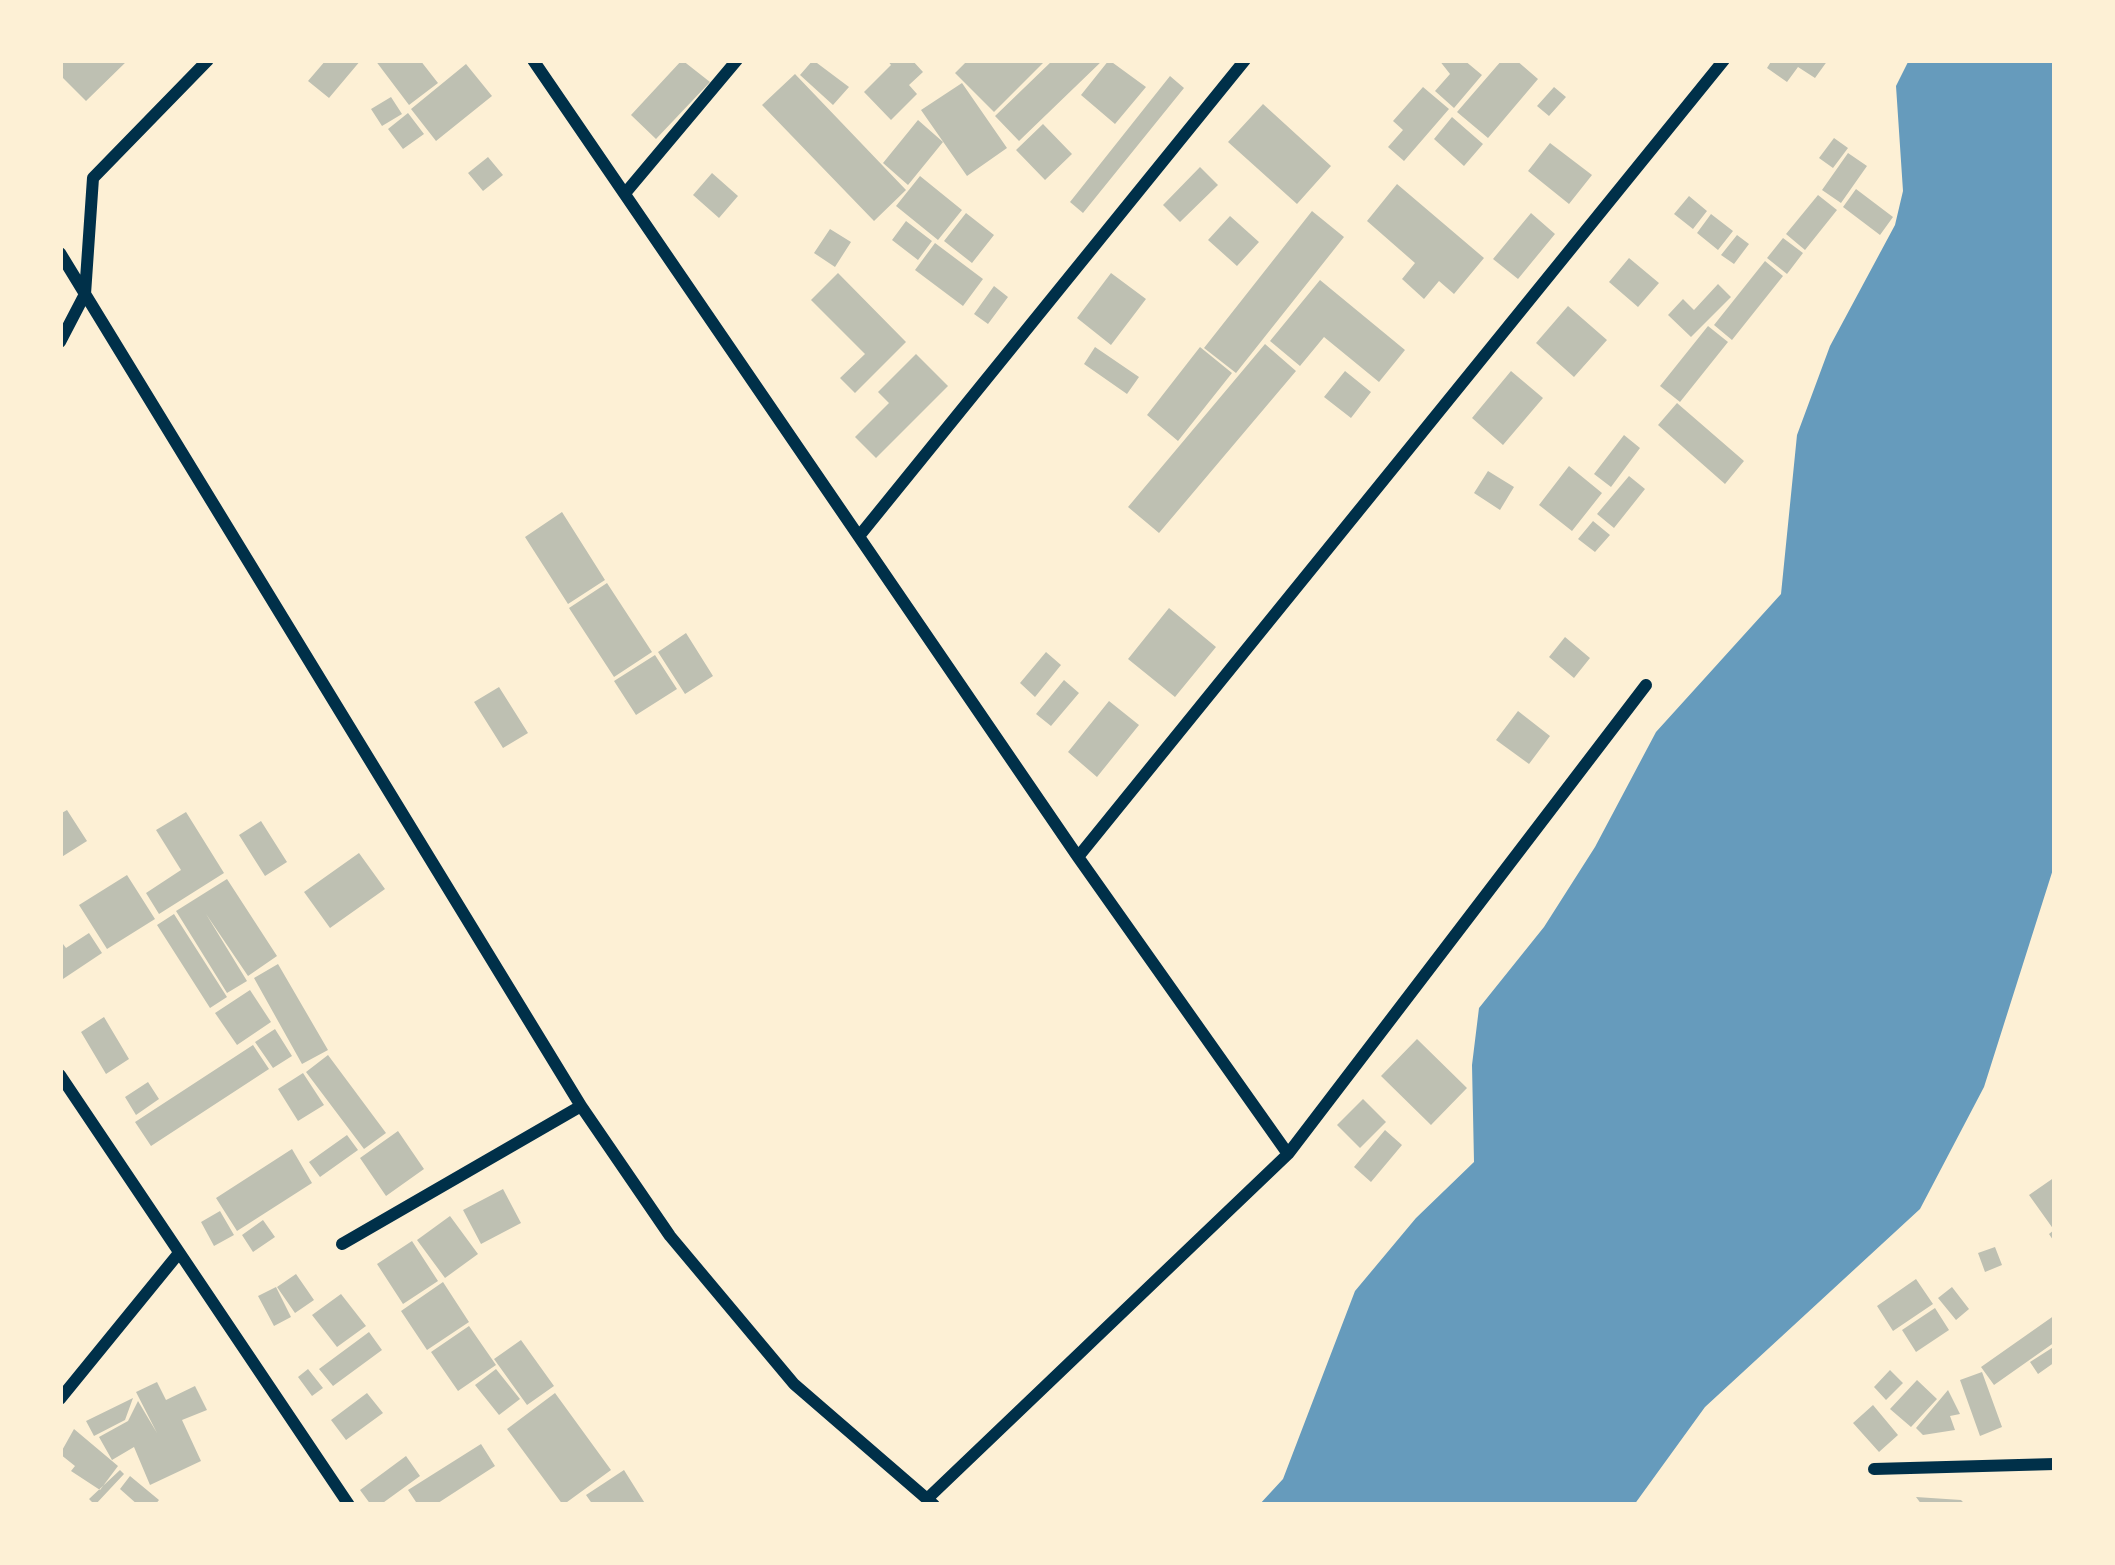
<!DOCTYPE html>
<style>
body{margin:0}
#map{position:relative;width:2115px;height:1565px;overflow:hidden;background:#fdf0d5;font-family:Lora,serif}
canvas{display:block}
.frame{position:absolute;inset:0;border:63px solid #fdf0d5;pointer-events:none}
</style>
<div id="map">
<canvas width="2115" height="1565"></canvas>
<div class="frame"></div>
</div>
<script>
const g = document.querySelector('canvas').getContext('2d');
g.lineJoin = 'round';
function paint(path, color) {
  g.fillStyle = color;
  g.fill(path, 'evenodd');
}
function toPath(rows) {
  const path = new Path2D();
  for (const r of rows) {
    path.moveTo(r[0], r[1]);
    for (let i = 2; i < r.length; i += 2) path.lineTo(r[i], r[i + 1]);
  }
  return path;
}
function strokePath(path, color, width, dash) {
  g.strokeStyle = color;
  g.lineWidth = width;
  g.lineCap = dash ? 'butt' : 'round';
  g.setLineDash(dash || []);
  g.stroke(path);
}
paint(toPath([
 [1909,60,2055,60,2055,863,1984,1087,1920,1209,1705,1407,1634,1505,1259,1505,1283,1479,1355,1291,1416,1218,1474,1162,1472,1065,1479,1008,1544,927,1595,847,1656,732,1781,594,1797,435,1830,346,1895,225,1903,191,1896,86]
]), '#669bbc');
paint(toPath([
 [60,60,128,60,86,101,60,75],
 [326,60,361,60,329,98,308,81],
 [375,60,420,60,438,83,409,105],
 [682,60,710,82,656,139,631,115],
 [813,60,849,87,833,105,800,75],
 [887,60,912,60,923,72,909,85,917,94,891,120,864,92,891,65],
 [968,60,1046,60,994,112,955,73],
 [1053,60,1103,60,1019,141,995,116],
 [1109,60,1146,87,1115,124,1081,95],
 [1439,60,1464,60,1482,75,1454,108,1435,91,1450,74],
 [1502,60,1516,60,1538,79,1488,138,1457,112],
 [1772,60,1828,60,1815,78,1798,67,1787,82,1767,68],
 [466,64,492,96,436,141,411,109],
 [795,74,906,190,874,221,762,105],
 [1170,76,1184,88,1083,213,1070,202],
 [962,83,1007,148,967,176,921,110],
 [1423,87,1449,109,1404,161,1388,147,1403,130,1393,121],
 [1554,87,1566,97,1549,116,1537,106],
 [391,97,402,114,382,126,371,109],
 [1263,104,1331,166,1297,204,1228,142],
 [408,113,424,134,403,149,388,129],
 [1452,117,1483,144,1464,166,1434,139],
 [918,120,943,142,908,185,883,163],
 [1043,124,1072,154,1045,180,1016,150],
 [1834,138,1848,148,1833,168,1819,158],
 [1550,143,1592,175,1569,204,1528,171],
 [1848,153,1867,166,1841,203,1822,190],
 [488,157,503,175,483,191,468,173],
 [1200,167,1218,185,1180,222,1163,205],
 [712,173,738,196,719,218,693,195],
 [920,176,962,210,938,240,896,206],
 [1397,184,1484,258,1454,294,1439,281,1424,299,1402,279,1415,263,1367,221],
 [1856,189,1893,217,1880,235,1843,207],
 [1818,195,1837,210,1805,250,1786,234],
 [1689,196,1707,211,1693,229,1674,214],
 [1312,211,1344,237,1236,373,1204,348],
 [966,213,994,235,972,263,944,241],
 [1531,213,1555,234,1518,279,1493,259],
 [1711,214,1733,231,1718,250,1697,233],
 [1230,216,1259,242,1237,266,1208,240],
 [906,221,932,241,918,260,892,240],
 [830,229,851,242,835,267,814,253],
 [1737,235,1749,244,1734,264,1721,255],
 [1783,238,1803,253,1787,274,1767,258],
 [935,243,983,279,963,306,915,270],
 [1629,258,1659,283,1638,307,1609,282],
 [1765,261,1783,276,1732,340,1714,325],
 [838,273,906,342,855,393,840,378,865,354,811,300],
 [1111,273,1146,299,1111,345,1077,318],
 [1320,280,1405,350,1379,382,1324,337,1300,366,1270,341],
 [1718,284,1731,297,1691,337,1668,315,1683,299,1694,310],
 [994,286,1008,297,988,324,974,314],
 [1568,306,1607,340,1574,377,1536,343],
 [1708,326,1728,342,1680,402,1660,386],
 [1265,344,1296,371,1159,533,1128,507],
 [1095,347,1139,377,1127,394,1084,364],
 [1200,347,1232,373,1178,441,1147,415],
 [916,354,948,386,876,458,855,437,889,403,878,392],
 [1345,371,1371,392,1351,418,1324,397],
 [1511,371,1543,398,1503,445,1472,418],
 [1677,403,1744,461,1725,484,1658,425],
 [1624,435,1640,448,1611,487,1594,474],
 [1569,466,1602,493,1572,531,1539,505],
 [1488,471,1514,487,1500,510,1474,493],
 [1629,476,1645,489,1614,528,1597,514],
 [562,512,605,580,568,604,525,537],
 [1593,521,1610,535,1595,552,1578,539],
 [607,583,652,652,614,677,569,608],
 [1169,608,1216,647,1175,697,1128,659],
 [686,633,713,676,685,694,658,652],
 [1565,637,1590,658,1574,678,1549,657],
 [1046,652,1061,665,1035,697,1020,683],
 [655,655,677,689,636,715,614,681],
 [1064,680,1079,693,1051,726,1036,714],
 [499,687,528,733,503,748,474,702],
 [1109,701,1139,725,1097,777,1068,752],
 [1518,711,1550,736,1529,764,1496,740],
 [67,810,87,841,60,858,60,814],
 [186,812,224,873,159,914,146,893,181,870,156,830],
 [261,821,287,862,265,876,239,835],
 [359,853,385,889,330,928,304,892],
 [127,875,155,919,107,949,79,905],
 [227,879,277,956,248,976,206,914,247,981,227,993,176,911],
 [174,914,227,997,210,1008,157,925],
 [89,933,102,953,60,981,60,940,66,948],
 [278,964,328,1050,302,1064,254,978],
 [250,990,271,1022,237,1045,215,1013],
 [104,1017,129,1059,106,1074,81,1032],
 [275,1029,292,1056,273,1068,255,1042],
 [1417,1039,1467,1088,1431,1125,1381,1076],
 [253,1045,269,1069,151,1146,135,1122],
 [328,1055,386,1133,364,1149,306,1072],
 [303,1073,324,1105,298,1121,278,1089],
 [148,1082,159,1099,136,1115,125,1097],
 [1363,1099,1386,1122,1360,1148,1337,1125],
 [1385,1130,1402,1145,1371,1182,1354,1167],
 [398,1131,424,1169,386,1196,360,1158],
 [347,1135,358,1150,320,1177,309,1162],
 [292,1149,312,1183,237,1231,216,1198],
 [2055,1177,2055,1243,2049,1234,2054,1230,2029,1195],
 [503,1189,521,1223,481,1244,463,1210],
 [220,1211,234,1235,214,1246,201,1222],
 [450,1216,478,1254,445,1278,417,1240],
 [263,1220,275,1237,253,1252,242,1235],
 [412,1241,438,1281,403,1304,377,1264],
 [1995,1247,2002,1265,1985,1272,1978,1253],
 [296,1274,314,1300,295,1313,277,1287],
 [1916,1279,1933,1304,1893,1331,1877,1306],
 [443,1282,469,1322,427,1350,401,1311],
 [276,1287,291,1317,274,1326,258,1296],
 [1952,1287,1969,1309,1956,1320,1938,1298],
 [341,1294,366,1326,337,1347,312,1315],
 [1935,1308,1949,1330,1916,1352,1902,1330],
 [2055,1315,2055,1342,1994,1385,1981,1367],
 [469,1326,496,1365,458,1391,431,1352],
 [369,1332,382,1350,333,1386,319,1369],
 [521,1340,554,1386,527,1405,494,1359],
 [2055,1346,2055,1362,2038,1374,2030,1362],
 [308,1369,323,1388,312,1396,298,1377],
 [496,1369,520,1399,499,1415,475,1385],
 [1890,1370,1903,1383,1886,1400,1874,1387],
 [1982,1372,2002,1427,1980,1436,1960,1380],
 [1917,1380,1937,1399,1911,1427,1890,1409],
 [157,1382,166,1400,195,1386,207,1410,182,1420,201,1461,150,1485,134,1447,112,1460,99,1437,128,1421,138,1401,157,1433,136,1392],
 [1948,1390,1960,1414,1950,1416,1955,1430,1923,1435,1916,1428],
 [367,1393,383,1413,346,1440,331,1420],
 [555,1393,611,1470,563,1505,507,1429],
 [133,1398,125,1420,94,1436,86,1421],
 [1873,1405,1898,1435,1879,1452,1853,1423],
 [74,1429,118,1466,100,1490,71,1471,75,1466,60,1454],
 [481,1444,495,1466,435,1505,418,1505,408,1490],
 [406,1456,420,1476,380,1505,371,1505,360,1490],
 [120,1470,124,1474,95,1505,89,1499],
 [624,1470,646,1505,593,1505,586,1495],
 [130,1476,159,1500,155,1505,138,1505,120,1489],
 [1916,1497,1961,1500,1966,1505,1922,1505]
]), '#bec0b2');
strokePath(toPath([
 [533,60,1078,857,1288,1154,927,1499],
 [627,191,737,60],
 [60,253,581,1106,670,1236,794,1384,934,1505],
 [60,342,85,294,93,178,208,60],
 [860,535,1245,60],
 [1078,857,1724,60],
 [60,1075,349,1505],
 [1288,1154,1646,685],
 [342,1244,581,1106],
 [60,1399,179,1253],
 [1874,1469,2055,1464]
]), '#003049', 12);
</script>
